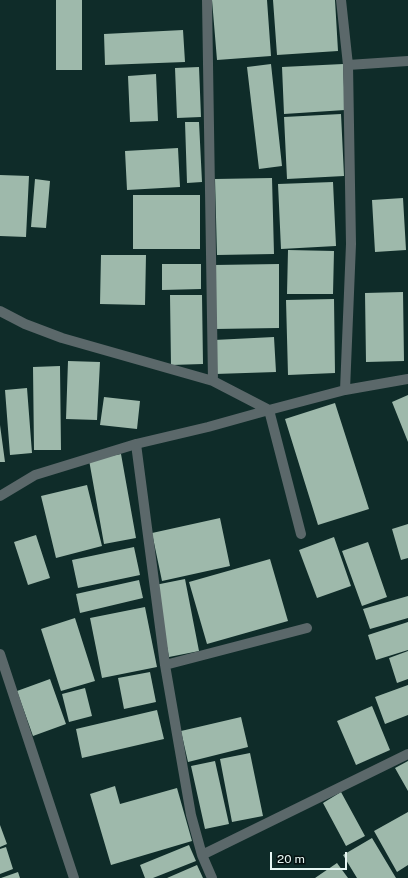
<!DOCTYPE html>
<style>
body{margin:0}
#map{position:relative;width:408px;height:878px;overflow:hidden;background:#0f2c29;font-family:"Public Sans",sans-serif}
canvas{display:block}
.scale{position:absolute;left:270px;top:852px;width:77px;height:18px;box-sizing:border-box;border:2px solid #e7f7f4;border-top:0;padding-left:5px;font-size:12px;line-height:14px;white-space:nowrap;color:#e7f7f4;-webkit-text-stroke:3px #061211;paint-order:stroke}
</style>
<div id="map">
<canvas width="408" height="878"></canvas>
<div class="scale">20 m</div>
</div>
<script>
const g = document.querySelector('canvas').getContext('2d');
g.lineJoin = 'round';
function paint(path, color) {
  g.fillStyle = color;
  g.fill(path, 'evenodd');
}
function toPath(rows) {
  const path = new Path2D();
  for (const r of rows) {
    path.moveTo(r[0], r[1]);
    for (let i = 2; i < r.length; i += 2) path.lineTo(r[i], r[i + 1]);
  }
  return path;
}
function strokePath(path, color, width, dash) {
  g.strokeStyle = color;
  g.lineWidth = width;
  g.lineCap = dash ? 'butt' : 'round';
  g.setLineDash(dash || []);
  g.stroke(path);
}
paint(toPath([
 [56,0,82,0,82,70,56,70],
 [212,0,267,0,271,56,217,60],
 [273,0,335,0,338,51,277,55],
 [183,30,185,62,105,65,104,34],
 [271,64,282,166,259,169,247,67],
 [343,64,345,110,284,114,282,67],
 [199,67,201,117,177,118,175,68],
 [156,74,158,121,130,122,128,76],
 [341,114,344,176,287,179,284,117],
 [185,122,199,122,202,182,187,183],
 [178,148,180,187,127,190,125,151],
 [0,175,29,176,26,237,0,236],
 [272,178,274,254,217,255,215,179],
 [35,179,50,181,46,228,31,227],
 [333,182,336,246,281,249,278,184],
 [133,195,200,195,200,249,133,249],
 [403,198,406,250,375,252,372,200],
 [288,250,334,251,333,294,287,294],
 [101,255,146,255,145,305,100,304],
 [162,264,201,264,201,289,162,290],
 [279,264,279,328,215,329,214,265],
 [403,292,404,361,366,362,365,293],
 [170,295,202,295,203,364,171,365],
 [334,299,335,373,288,375,286,300],
 [274,337,276,372,215,374,214,340],
 [68,361,100,362,97,420,66,419],
 [60,366,61,450,34,450,33,367],
 [27,388,32,453,10,455,5,390],
 [408,395,408,442,392,402],
 [104,397,140,401,137,429,100,425],
 [335,403,369,509,318,525,285,419],
 [0,425,5,462,0,462],
 [121,454,136,538,104,544,89,460],
 [87,485,102,546,56,558,41,496],
 [220,518,230,566,162,581,152,533],
 [408,524,408,558,401,560,392,529],
 [36,535,50,578,28,585,14,542],
 [334,537,351,586,317,598,299,550],
 [368,542,387,597,362,606,342,551],
 [134,547,140,575,78,588,72,560],
 [270,559,288,621,207,644,189,582],
 [185,579,199,651,169,657,155,585],
 [139,580,143,598,80,613,76,594],
 [408,596,408,618,370,629,363,609],
 [145,607,157,667,102,678,90,618],
 [75,618,95,681,61,691,41,629],
 [408,622,408,650,376,660,368,635],
 [408,651,408,679,397,683,389,658],
 [150,672,156,702,124,709,118,678],
 [50,679,66,724,33,736,17,691],
 [408,685,408,715,385,724,375,697],
 [85,688,92,716,69,722,62,694],
 [372,706,390,750,356,765,337,721],
 [157,710,164,739,82,758,76,729],
 [241,717,248,747,188,762,181,731],
 [250,753,263,816,232,822,220,759],
 [215,761,229,824,205,829,191,766],
 [408,761,408,791,395,768],
 [115,786,120,804,177,788,192,841,111,865,90,794],
 [341,792,365,836,346,846,323,803],
 [408,812,408,865,397,872,374,831],
 [0,825,7,844,0,847],
 [372,838,396,878,357,878,343,855],
 [189,845,196,861,153,878,145,878,140,865],
 [6,847,13,869,0,874,0,849],
 [337,863,348,878,315,878],
 [197,865,203,878,167,878],
 [18,872,20,878,1,878]
]), '#9eb9ab');
strokePath(toPath([
 [207,0,213,381],
 [341,0,348,65,351,244,345,390],
 [348,65,408,61],
 [0,311,25,324,62,338,213,381,269,410,345,390,408,379],
 [136,444,165,665,191,815,202,855,212,878],
 [0,496,35,475,136,444,208,427,269,410,301,534],
 [0,654,74,878],
 [165,665,307,628],
 [202,855,408,754]
]), '#5b686a', 10);
</script>
